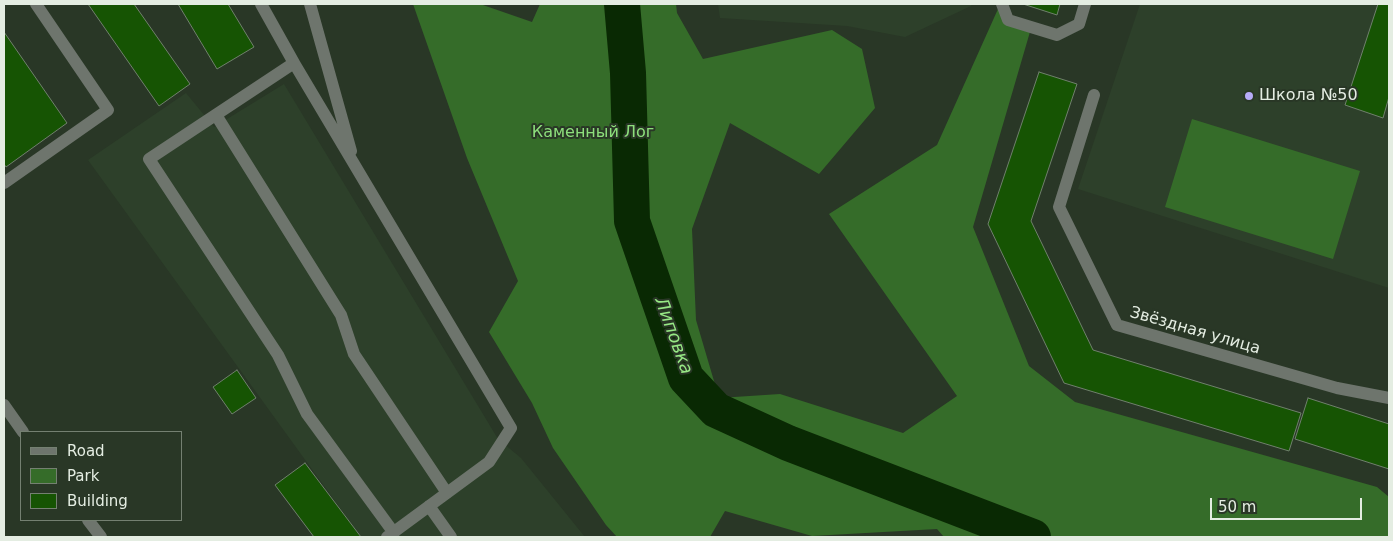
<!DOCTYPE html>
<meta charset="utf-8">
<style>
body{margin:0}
#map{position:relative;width:1393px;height:541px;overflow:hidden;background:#293726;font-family:"DejaVu Sans",sans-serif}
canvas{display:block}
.frame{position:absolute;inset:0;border:5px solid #e4ede2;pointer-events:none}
.legend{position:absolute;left:20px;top:431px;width:162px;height:90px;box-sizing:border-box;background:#293726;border:1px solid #748071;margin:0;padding:6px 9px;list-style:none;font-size:15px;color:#e4ede2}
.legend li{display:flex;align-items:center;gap:10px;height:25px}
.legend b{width:25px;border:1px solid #748071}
.scale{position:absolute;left:1210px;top:498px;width:152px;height:22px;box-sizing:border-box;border:2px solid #e4ede2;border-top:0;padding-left:6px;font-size:15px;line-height:18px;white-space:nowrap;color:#e4ede2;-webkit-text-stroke:4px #293726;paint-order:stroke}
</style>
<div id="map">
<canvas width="1393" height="541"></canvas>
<div class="frame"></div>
<ul class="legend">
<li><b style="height:6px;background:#6e756d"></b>Road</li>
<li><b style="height:14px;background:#356c29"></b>Park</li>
<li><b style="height:14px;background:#165403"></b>Building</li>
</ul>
<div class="scale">50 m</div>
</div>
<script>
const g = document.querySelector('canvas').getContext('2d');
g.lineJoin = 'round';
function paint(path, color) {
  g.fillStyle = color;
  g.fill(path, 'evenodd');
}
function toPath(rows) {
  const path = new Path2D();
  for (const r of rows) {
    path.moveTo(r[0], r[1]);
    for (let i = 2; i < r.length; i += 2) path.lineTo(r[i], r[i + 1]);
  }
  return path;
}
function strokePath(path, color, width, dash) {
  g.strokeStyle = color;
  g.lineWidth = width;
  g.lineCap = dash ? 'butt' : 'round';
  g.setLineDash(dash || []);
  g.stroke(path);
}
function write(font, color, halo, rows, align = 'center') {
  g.font = font + ' "DejaVu Sans",sans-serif';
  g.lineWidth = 4;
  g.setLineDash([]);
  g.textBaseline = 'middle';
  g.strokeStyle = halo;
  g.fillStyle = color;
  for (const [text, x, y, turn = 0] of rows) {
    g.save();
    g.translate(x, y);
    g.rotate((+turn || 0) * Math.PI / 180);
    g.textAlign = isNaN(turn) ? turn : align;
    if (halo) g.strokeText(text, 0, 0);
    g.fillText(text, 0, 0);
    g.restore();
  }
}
paint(toPath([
 [718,4,972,4,971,6,905,37,847,26,720,18],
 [1140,4,1389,4,1389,288,1078,189],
 [284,84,498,439,521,458,585,537,361,537,88,160,186,93,214,127]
]), '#2d402a');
paint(toPath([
 [413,4,480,4,532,22,540,4,676,4,677,13,703,59,832,30,862,49,875,108,819,174,730,123,692,229,696,320,719,398,780,394,903,433,957,396,829,214,937,145,998,9,1032,25,973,227,1029,366,1075,402,1377,487,1389,497,1389,537,944,537,937,529,812,536,725,511,710,537,617,537,606,525,553,448,532,403,489,332,518,281,467,158],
 [1192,119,1360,171,1333,259,1165,207]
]), '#356c29');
strokePath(toPath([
 [622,4,628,73,632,221,686,378,716,410,788,443,1033,537]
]), '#092903', 36);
const building = toPath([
 [88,4,134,4,190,84,159,106,88,4],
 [178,4,228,4,254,47,217,69,178,4],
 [1023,4,1060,4,1057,15,1023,4],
 [1378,4,1389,4,1389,97,1383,118,1345,105,1378,4],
 [4,32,67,123,6,167,4,164,4,32],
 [1039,72,1077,84,1031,221,1093,350,1301,413,1289,451,1064,383,988,224,1039,72],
 [237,370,256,398,232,414,213,387,237,370],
 [1308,398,1389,424,1389,469,1295,439,1308,398],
 [305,463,361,537,314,537,275,485,305,463]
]);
paint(building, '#165403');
strokePath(building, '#70806d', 1);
strokePath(toPath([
 [261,4,294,63,149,159,278,355,307,414,394,533],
 [310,4,351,151],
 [1002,4,1008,20,1057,35,1079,24,1085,4],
 [294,63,511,428,489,462,387,537],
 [1094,95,1059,207,1117,325,1337,388,1389,398],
 [216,115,341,315,354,354,447,493],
 [4,183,108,110,36,4],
 [4,405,23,432],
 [429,506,451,537],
 [88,520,101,537]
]), '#6e756d', 12);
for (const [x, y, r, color] of [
 [1249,96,5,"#b6abf8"]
]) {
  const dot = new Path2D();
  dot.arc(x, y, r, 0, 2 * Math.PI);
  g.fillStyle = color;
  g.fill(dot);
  strokePath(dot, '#293726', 2);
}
write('16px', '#e4ede2', '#293726', [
 ["Школа №50",1259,96]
], 'left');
write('16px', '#8ddf7c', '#293726', [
 ["Каменный Лог",593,133]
]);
write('16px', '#e4ede2', '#293726', [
 ["Звёздная улица",1195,331,16]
]);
write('italic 18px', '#97e885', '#293726', [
 ["Липовка",673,336,70]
]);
</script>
